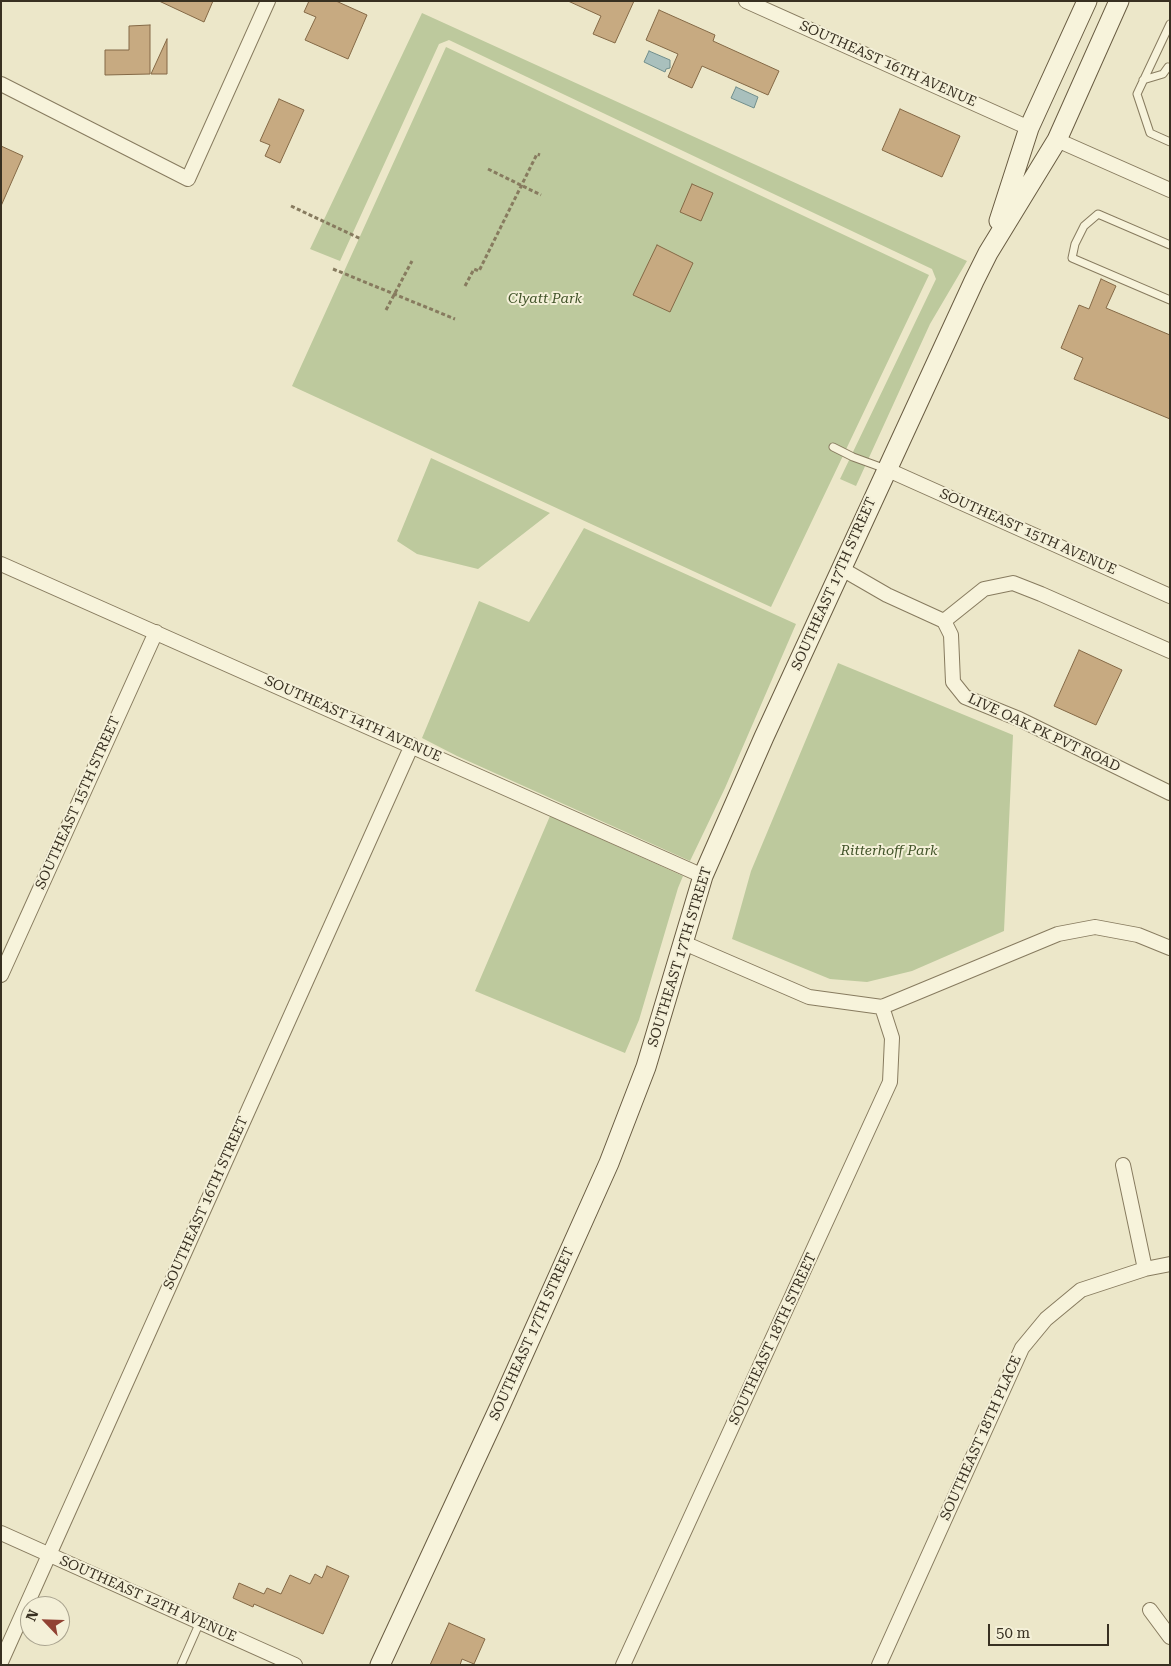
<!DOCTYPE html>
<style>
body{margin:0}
#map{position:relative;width:1171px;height:1666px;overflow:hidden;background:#ece7c9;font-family:"Roboto Serif",serif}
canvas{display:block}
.frame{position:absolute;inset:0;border:2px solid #383021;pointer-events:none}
.north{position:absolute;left:20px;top:1596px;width:50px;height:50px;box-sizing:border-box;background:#f4f0d8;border:1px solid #a9a38f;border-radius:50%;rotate:294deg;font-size:14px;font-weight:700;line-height:20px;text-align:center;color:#383021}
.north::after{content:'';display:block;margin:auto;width:18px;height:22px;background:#914233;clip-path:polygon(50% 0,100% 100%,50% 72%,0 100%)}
.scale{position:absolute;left:988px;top:1624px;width:121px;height:22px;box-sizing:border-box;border:2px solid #383021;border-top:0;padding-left:6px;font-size:15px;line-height:18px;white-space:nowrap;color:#383021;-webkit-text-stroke:4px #f4f0d8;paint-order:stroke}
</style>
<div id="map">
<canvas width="1171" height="1666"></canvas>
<div class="frame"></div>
<div class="north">N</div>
<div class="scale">50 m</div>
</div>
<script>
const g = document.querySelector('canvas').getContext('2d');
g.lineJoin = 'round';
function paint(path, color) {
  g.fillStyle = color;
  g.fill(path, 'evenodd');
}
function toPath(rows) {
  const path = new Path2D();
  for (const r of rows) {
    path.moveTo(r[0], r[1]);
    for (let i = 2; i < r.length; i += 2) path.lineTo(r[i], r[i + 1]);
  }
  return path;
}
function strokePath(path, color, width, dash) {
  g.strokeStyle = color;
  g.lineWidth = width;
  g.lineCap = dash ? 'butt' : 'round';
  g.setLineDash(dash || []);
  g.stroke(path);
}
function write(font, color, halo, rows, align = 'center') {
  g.font = font + ' "Roboto Serif",serif';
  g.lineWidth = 4;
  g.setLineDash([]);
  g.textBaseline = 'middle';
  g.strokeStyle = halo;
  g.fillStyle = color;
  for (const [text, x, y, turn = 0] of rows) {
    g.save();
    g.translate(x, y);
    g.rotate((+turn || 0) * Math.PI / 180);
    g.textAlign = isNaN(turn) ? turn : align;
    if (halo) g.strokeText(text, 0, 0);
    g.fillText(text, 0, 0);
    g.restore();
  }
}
paint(toPath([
 [422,13,967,261,930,324,856,486,840,479,936,279,932,269,449,40,439,44,340,261,310,249],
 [446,47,929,275,771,607,292,386],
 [431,458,550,513,478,569,417,554,397,541],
 [584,528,796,624,725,788,690,861,457,756,422,738,479,601,529,622],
 [838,663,1013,735,1004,931,912,971,867,982,830,979,732,939,751,871],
 [550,816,683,876,678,888,639,1020,625,1053,475,991]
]), '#bdc99d');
const water = toPath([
 [649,51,670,60,670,68,666,69,665,72,644,62,649,51],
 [736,87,758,97,754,108,731,98,736,87]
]);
paint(water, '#a9c0bd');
strokePath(water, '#708e8c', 1);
const building = toPath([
 [159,1,213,1,204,22,159,1],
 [309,1,336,1,367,15,348,59,305,40,316,17,304,12,309,1],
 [568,1,634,1,615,43,593,34,601,16,568,1],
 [659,10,715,35,713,41,779,71,768,95,702,66,692,88,668,77,678,54,646,40,659,10],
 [150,25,150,74,105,75,105,50,129,50,129,26,150,25],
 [167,39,167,74,151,74,167,39],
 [279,99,304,110,280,163,265,156,270,145,260,141,279,99],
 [900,109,960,136,942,177,882,150,900,109],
 [1,146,23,156,1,206,1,146],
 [692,184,713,193,701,221,680,212,692,184],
 [657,245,693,263,670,312,633,295,657,245],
 [1101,279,1116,286,1106,308,1170,335,1170,419,1074,379,1083,358,1061,348,1079,305,1089,309,1101,279],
 [1079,650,1122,670,1096,725,1054,706,1079,650],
 [327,1566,349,1576,323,1634,254,1604,253,1607,233,1598,239,1583,264,1594,267,1588,281,1594,290,1575,310,1584,315,1574,322,1578,327,1566],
 [449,1623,485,1639,474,1664,462,1659,460,1665,430,1665,449,1623]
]);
paint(building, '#c7aa81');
strokePath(building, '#846946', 1);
const lane = toPath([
 [1170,24,1137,94,1150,133,1170,142],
 [1143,80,1163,74,1168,67],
 [1170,245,1098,214,1084,226,1075,244,1072,258,1170,300],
 [833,447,853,457,886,469],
 [181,1665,200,1622]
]);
const street = toPath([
 [746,1,1029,128],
 [1,84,188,179,268,1],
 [1057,140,1170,190],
 [886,469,1170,596],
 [1,564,703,876],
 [842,569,887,595,944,621,951,635,953,682,965,697,1019,719,1170,793],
 [944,621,984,589,1013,583,1041,594,1170,651],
 [684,943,809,997,882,1007,1058,934,1095,927,1138,935,1170,948],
 [1,975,156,632],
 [1123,1165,1145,1269],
 [1,1533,295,1665],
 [1150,1610,1170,1637],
 [1,1662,412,745],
 [623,1665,890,1082,892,1038,882,1007],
 [879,1665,1022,1348,1046,1319,1081,1290,1145,1269,1170,1264]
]);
const secondary = toPath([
 [999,221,1029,128,1087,1],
 [380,1665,501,1404,609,1163,646,1067,703,876,764,737,974,281,988,253,1057,140,1119,1]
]);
strokePath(lane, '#877b5f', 9);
strokePath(street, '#877b5f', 16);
strokePath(secondary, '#695c42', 21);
strokePath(toPath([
 [488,169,541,195],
 [291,206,361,239],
 [333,269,455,319],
 [465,286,474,269,479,271,537,154,540,155],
 [386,310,412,261]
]), '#877b5f', 3, [4, 2.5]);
strokePath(lane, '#f7f3db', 7);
strokePath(street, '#f7f3db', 14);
strokePath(secondary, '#f7f3db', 19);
write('14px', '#383021', '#f4f0d8', [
 ["SOUTHEAST 16TH AVENUE",888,64,24],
 ["SOUTHEAST 15TH AVENUE",1028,532,24],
 ["SOUTHEAST 17TH STREET",834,584,-66],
 ["SOUTHEAST 14TH AVENUE",353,719,24],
 ["LIVE OAK PK PVT ROAD",1044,733,25],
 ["SOUTHEAST 15TH STREET",78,803,-66],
 ["SOUTHEAST 17TH STREET",680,957,-73],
 ["SOUTHEAST 16TH STREET",206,1203,-66],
 ["SOUTHEAST 17TH STREET",532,1334,-66],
 ["SOUTHEAST 18TH STREET",773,1339,-65],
 ["SOUTHEAST 18TH PLACE",981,1438,-66],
 ["SOUTHEAST 12TH AVENUE",148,1599,24]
]);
write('italic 14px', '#415329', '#f4f0d8', [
 ["Clyatt Park",545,299],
 ["Ritterhoff Park",889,851]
]);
</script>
